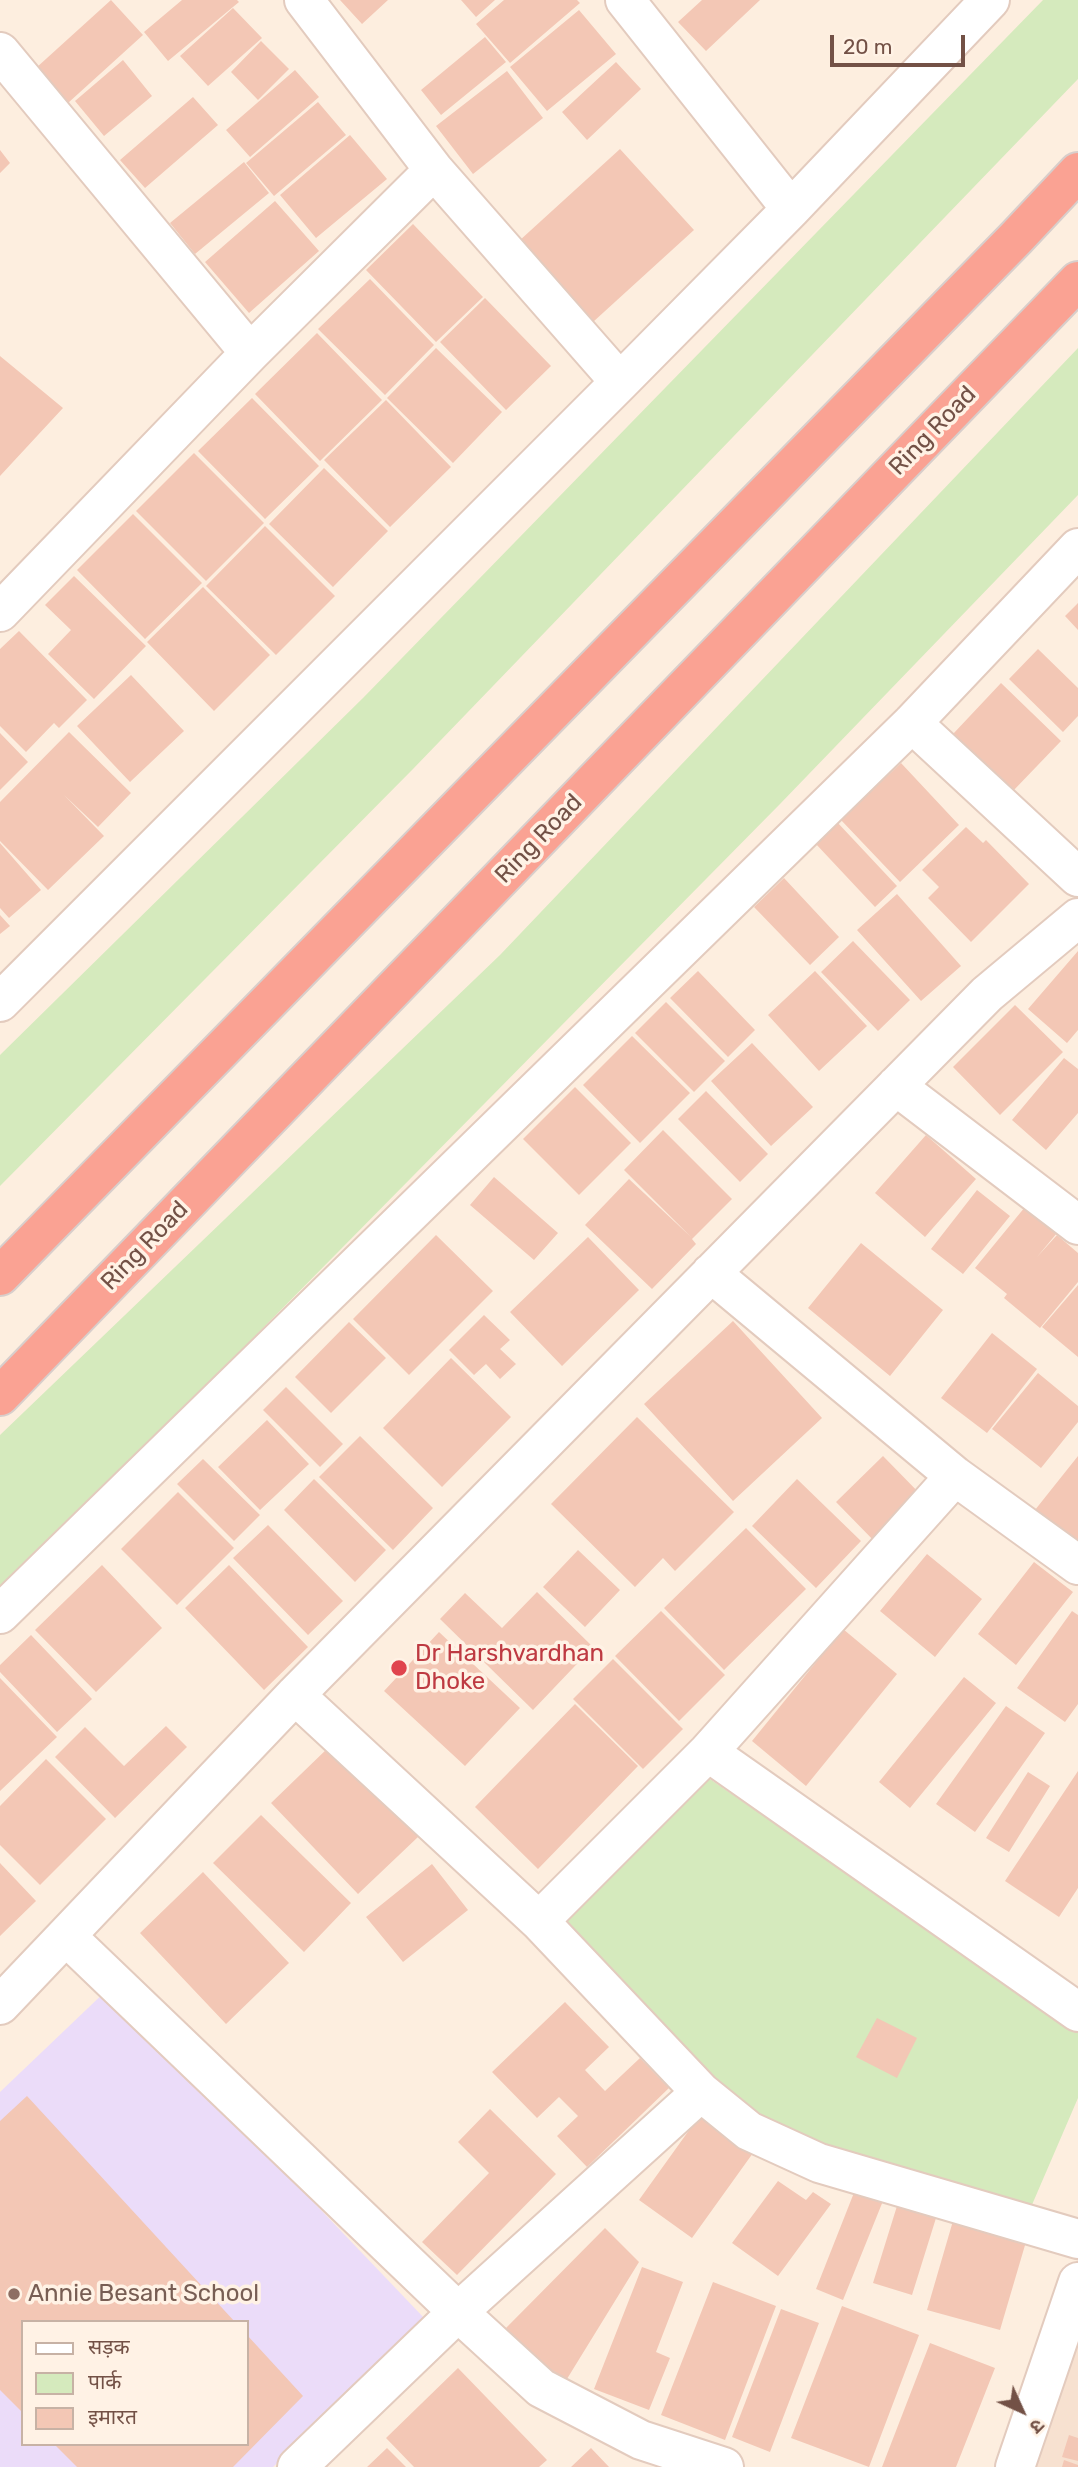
<!DOCTYPE html>
<meta charset="utf-8">
<style>
body{margin:0}
#map{position:relative;width:1078px;height:2467px;overflow:hidden;background:#fdeedf;font-family:Rubik,"Noto Sans Devanagari",sans-serif}
canvas{display:block}
.legend{position:absolute;left:21px;top:2320px;width:228px;height:126px;box-sizing:border-box;background:#fff2e5;border:2px solid #c7b2a5;margin:0;padding:9px 12px;list-style:none;font-size:21px;color:#735146}
.legend li{display:flex;align-items:center;gap:14px;height:35px}
.legend b{width:35px;border:2px solid #c7b2a5}
.north{position:absolute;left:987px;top:2376px;width:70px;height:70px;-webkit-text-stroke:5px #fff2e5;paint-order:stroke;rotate:135deg;font-size:19px;font-weight:700;line-height:28px;text-align:center;color:#735146}
.north::after{content:'';display:block;margin:auto;width:24px;height:32px;background:#735146;clip-path:polygon(50% 0,100% 100%,50% 72%,0 100%)}
.scale{position:absolute;left:830px;top:35px;width:135px;height:32px;box-sizing:border-box;border:4px solid #735146;border-top:0;padding-left:9px;font-size:21px;line-height:24px;white-space:nowrap;color:#735146;-webkit-text-stroke:5px #fff2e5;paint-order:stroke}
</style>
<div id="map">
<canvas width="1078" height="2467"></canvas>
<ul class="legend">
<li><b style="height:9px;background:#fff"></b>सड़क</li>
<li><b style="height:19px;background:#d5eabd"></b>पार्क</li>
<li><b style="height:19px;background:#f3c7b5"></b>इमारत</li>
</ul>
<div class="north">उ</div>
<div class="scale">20 m</div>
</div>
<script>
const g = document.querySelector('canvas').getContext('2d');
g.lineJoin = 'round';
function paint(path, color) {
  g.fillStyle = color;
  g.fill(path, 'evenodd');
}
function toPath(rows) {
  const path = new Path2D();
  for (const r of rows) {
    path.moveTo(r[0], r[1]);
    for (let i = 2; i < r.length; i += 2) path.lineTo(r[i], r[i + 1]);
  }
  return path;
}
function strokePath(path, color, width, dash) {
  g.strokeStyle = color;
  g.lineWidth = width;
  g.lineCap = dash ? 'butt' : 'round';
  g.setLineDash(dash || []);
  g.stroke(path);
}
function write(font, color, halo, rows, align = 'center') {
  g.font = font + ' Rubik,sans-serif';
  g.lineWidth = 7;
  g.setLineDash([]);
  g.textBaseline = 'middle';
  g.strokeStyle = halo;
  g.fillStyle = color;
  for (const [text, x, y, turn = 0] of rows) {
    g.save();
    g.translate(x, y);
    g.rotate((+turn || 0) * Math.PI / 180);
    g.textAlign = isNaN(turn) ? turn : align;
    if (halo) g.strokeText(text, 0, 0);
    g.fillText(text, 0, 0);
    g.restore();
  }
}
paint(toPath([
 [1078,2257,1078,2467,996,2467]
]), '#f7e1d0');
paint(toPath([
 [109,1988,426,2320,273,2467,0,2467,0,2092],
 [23,2322,247,2322,247,2444,23,2444]
]), '#ebdcf9');
paint(toPath([
 [1043,0,1078,0,1078,79,413,769,0,1186,0,1055,363,698],
 [1078,348,1078,495,780,804,117,1476,0,1587,0,1435,500,955],
 [707,1777,1078,2033,1078,2098,1025,2221,828,2163,718,2100,556,1925]
]), '#d5eabd');
paint(toPath([
 [111,0,143,35,68,103,36,68],
 [182,0,237,0,239,2,168,61,144,32],
 [340,0,388,0,362,24],
 [461,0,495,0,476,17],
 [504,0,577,0,580,3,510,63,476,24],
 [702,0,760,0,706,51,678,22],
 [233,8,262,38,208,86,180,56],
 [579,10,616,54,547,111,510,67],
 [485,37,506,62,441,115,421,90],
 [261,41,289,69,258,100,231,72],
 [123,60,152,96,104,136,75,101],
 [616,62,641,89,587,140,562,112],
 [295,70,319,97,250,157,226,130],
 [507,71,543,118,473,174,436,126],
 [193,97,218,125,145,188,120,160],
 [318,102,346,135,274,196,246,163],
 [350,135,387,179,316,238,280,195],
 [620,149,694,230,593,322,519,241],
 [0,150,10,163,0,173],
 [244,162,269,193,195,254,170,223],
 [275,201,319,251,249,313,205,262],
 [413,224,483,297,436,342,366,270],
 [370,279,434,345,385,395,318,329],
 [485,298,551,366,506,410,440,342],
 [317,333,382,400,320,461,255,394],
 [436,348,502,412,453,463,387,398],
 [0,356,63,408,0,476],
 [252,398,319,466,265,519,198,451],
 [386,400,451,467,390,527,324,460],
 [194,453,264,523,206,581,136,511],
 [324,468,388,531,333,587,269,524],
 [133,514,202,583,145,639,77,570],
 [265,526,335,596,276,655,206,586],
 [74,576,146,646,94,699,48,654,71,630,45,605],
 [203,587,270,655,214,711,147,642],
 [1078,603,1078,630,1065,616],
 [19,631,87,700,59,728,54,723,26,752,0,726,0,649],
 [1038,649,1078,688,1078,716,1063,732,1009,679],
 [131,675,184,731,130,782,77,726],
 [1001,683,1061,741,1013,791,953,734],
 [69,732,131,793,98,827,64,795,104,836,48,890,0,841,0,802],
 [0,733,28,762,0,790],
 [901,763,959,825,900,882,841,820],
 [837,822,897,886,875,907,815,843],
 [966,827,983,843,986,840,1029,884,971,942,928,898,939,887,922,870],
 [0,843,41,890,9,918,0,908],
 [784,878,839,937,810,965,754,907],
 [897,894,961,966,921,1001,857,930],
 [0,915,10,926,0,934],
 [853,941,910,1000,878,1031,821,972],
 [1078,951,1078,1030,1067,1043,1028,1009],
 [698,971,755,1030,728,1057,670,998],
 [815,971,867,1026,819,1071,768,1015],
 [666,1002,725,1061,694,1092,635,1033],
 [1015,1005,1063,1052,1000,1115,953,1067],
 [632,1036,690,1093,640,1143,583,1085],
 [752,1043,813,1107,771,1146,711,1081],
 [1064,1058,1078,1069,1078,1113,1046,1150,1012,1120],
 [575,1087,631,1143,579,1195,523,1139],
 [706,1091,768,1154,740,1182,678,1119],
 [663,1130,732,1199,692,1239,696,1244,652,1289,585,1225,629,1179,691,1237,624,1170],
 [926,1135,976,1179,925,1237,875,1193],
 [494,1177,558,1233,534,1260,470,1205],
 [977,1190,1010,1216,963,1274,931,1249],
 [1025,1207,1057,1233,1037,1257,1057,1235,1078,1253,1078,1282,1040,1328,1004,1298,1007,1294,975,1268],
 [436,1235,493,1291,409,1375,353,1319],
 [588,1237,639,1290,562,1366,510,1312],
 [861,1243,943,1310,890,1376,808,1308],
 [1078,1285,1078,1357,1042,1327],
 [484,1315,510,1340,500,1349,516,1364,500,1379,486,1364,474,1375,449,1350],
 [733,1321,822,1418,733,1501,644,1404],
 [349,1322,386,1358,331,1413,295,1377],
 [992,1333,1037,1369,987,1433,941,1398],
 [451,1358,511,1417,442,1487,383,1428],
 [1038,1373,1078,1406,1078,1422,1041,1468,992,1429],
 [286,1387,343,1444,320,1467,263,1410],
 [637,1417,734,1512,675,1571,663,1558,635,1587,551,1504],
 [267,1420,309,1464,260,1510,218,1467],
 [360,1436,433,1508,393,1550,319,1477],
 [883,1456,927,1501,880,1547,836,1502],
 [1078,1456,1078,1543,1031,1515],
 [203,1459,260,1515,234,1541,177,1484],
 [314,1479,386,1550,355,1582,284,1510],
 [797,1479,861,1541,816,1588,752,1526],
 [178,1492,234,1548,177,1605,121,1549],
 [268,1525,343,1601,308,1635,233,1558],
 [746,1528,806,1589,724,1670,664,1608],
 [578,1550,620,1590,585,1627,543,1587],
 [927,1554,982,1599,935,1657,880,1611],
 [1034,1562,1073,1592,1016,1665,978,1634],
 [102,1565,162,1628,96,1692,35,1630],
 [229,1565,308,1647,264,1690,185,1608],
 [537,1592,593,1647,533,1710,440,1619,465,1593,502,1628],
 [661,1611,725,1675,679,1721,615,1656],
 [1072,1611,1078,1615,1078,1704,1065,1722,1017,1688],
 [843,1629,897,1674,806,1786,752,1741],
 [439,1632,520,1708,465,1766,384,1691],
 [31,1635,92,1699,57,1732,0,1672,0,1665],
 [613,1659,683,1729,643,1769,573,1699],
 [964,1677,996,1703,910,1808,879,1782],
 [0,1678,57,1737,0,1791],
 [575,1704,638,1766,538,1869,475,1807],
 [1006,1706,1045,1733,975,1832,936,1804],
 [166,1726,187,1747,115,1818,55,1757,85,1727,124,1766],
 [330,1746,418,1837,358,1894,271,1803],
 [46,1759,106,1819,40,1885,0,1845,0,1806],
 [1078,1771,1078,1888,1059,1917,1005,1881],
 [1028,1772,1050,1786,1009,1852,986,1838],
 [261,1815,351,1903,304,1952,213,1863],
 [0,1863,36,1901,0,1936],
 [432,1864,468,1910,403,1962,366,1917],
 [203,1872,289,1963,226,2024,140,1933],
 [565,2002,609,2047,585,2070,605,2091,640,2058,669,2088,587,2167,557,2136,578,2116,559,2097,537,2118,492,2072],
 [877,2018,917,2038,897,2078,856,2057],
 [27,2096,235,2322,23,2322,23,2413,0,2390,0,2121],
 [490,2109,556,2174,457,2275,422,2242,489,2173,458,2142],
 [700,2115,753,2153,692,2238,639,2200],
 [859,2180,887,2191,843,2300,816,2289],
 [778,2181,806,2200,813,2192,831,2204,778,2276,732,2243],
 [897,2206,936,2218,912,2295,873,2283],
 [955,2214,1028,2235,1000,2330,927,2310],
 [605,2228,639,2262,562,2387,506,2328],
 [642,2267,683,2282,656,2352,670,2358,649,2410,594,2389],
 [713,2282,776,2306,725,2440,661,2415],
 [842,2306,919,2335,869,2467,791,2438],
 [781,2309,819,2323,770,2452,732,2437],
 [247,2335,303,2396,233,2467,77,2467,54,2444,247,2444],
 [930,2343,995,2368,956,2467,882,2467],
 [458,2368,547,2460,539,2467,414,2467,386,2438],
 [1069,2435,1078,2438,1078,2461,1062,2457],
 [387,2448,406,2467,367,2467],
 [591,2448,609,2467,571,2467],
 [1064,2460,1078,2465,1078,2467,1062,2467]
]), '#f3c7b5');
const minor = toPath([
 [304,0,434,170,620,382],
 [625,0,791,209],
 [0,52,250,353],
 [0,612,250,353,434,170],
 [912,723,1078,877],
 [0,1002,620,382,791,209,990,0],
 [896,1086,1078,1225],
 [711,1273,955,1476,1078,1565],
 [0,1614,912,723,1078,548],
 [295,1695,539,1921,701,2092,749,2131,819,2163,1078,2239],
 [708,1752,1078,2012],
 [539,1921,708,1752,955,1476],
 [66,1936,458,2312,541,2388,641,2440,724,2467],
 [0,2005,295,1695,987,994,1078,918],
 [297,2467,458,2312,701,2092],
 [1015,2467,1078,2282]
]);
const highway = toPath([
 [0,1276,1016,238,1078,172],
 [0,1396,1078,281]
]);
strokePath(minor, '#e3cbbe', 42);
strokePath(highway, '#d8cecb', 42);
strokePath(minor, '#fff', 38);
strokePath(highway, '#faa293', 38);
for (const [x, y, r, color] of [
 [399,1668,9,"#e0444e"],
 [14,2294,7,"#8d6e63"]
]) {
  const dot = new Path2D();
  dot.arc(x, y, r, 0, 2 * Math.PI);
  g.fillStyle = color;
  g.fill(dot);
  strokePath(dot, '#fff2e5', 2.5);
}
write('24px', '#735146', '#fff2e5', [
 ["Ring Road",933,431,-46],
 ["Ring Road",539,839,-46],
 ["Ring Road",145,1246,-46]
]);
write('24px', '#be3a42', '#fff2e5', [
 ["Dr Harshvardhan",415,1654],
 ["Dhoke",415,1682]
], 'left');
write('24px', '#785e54', '#fff2e5', [
 ["Annie Besant School",28,2294]
], 'left');
</script>
